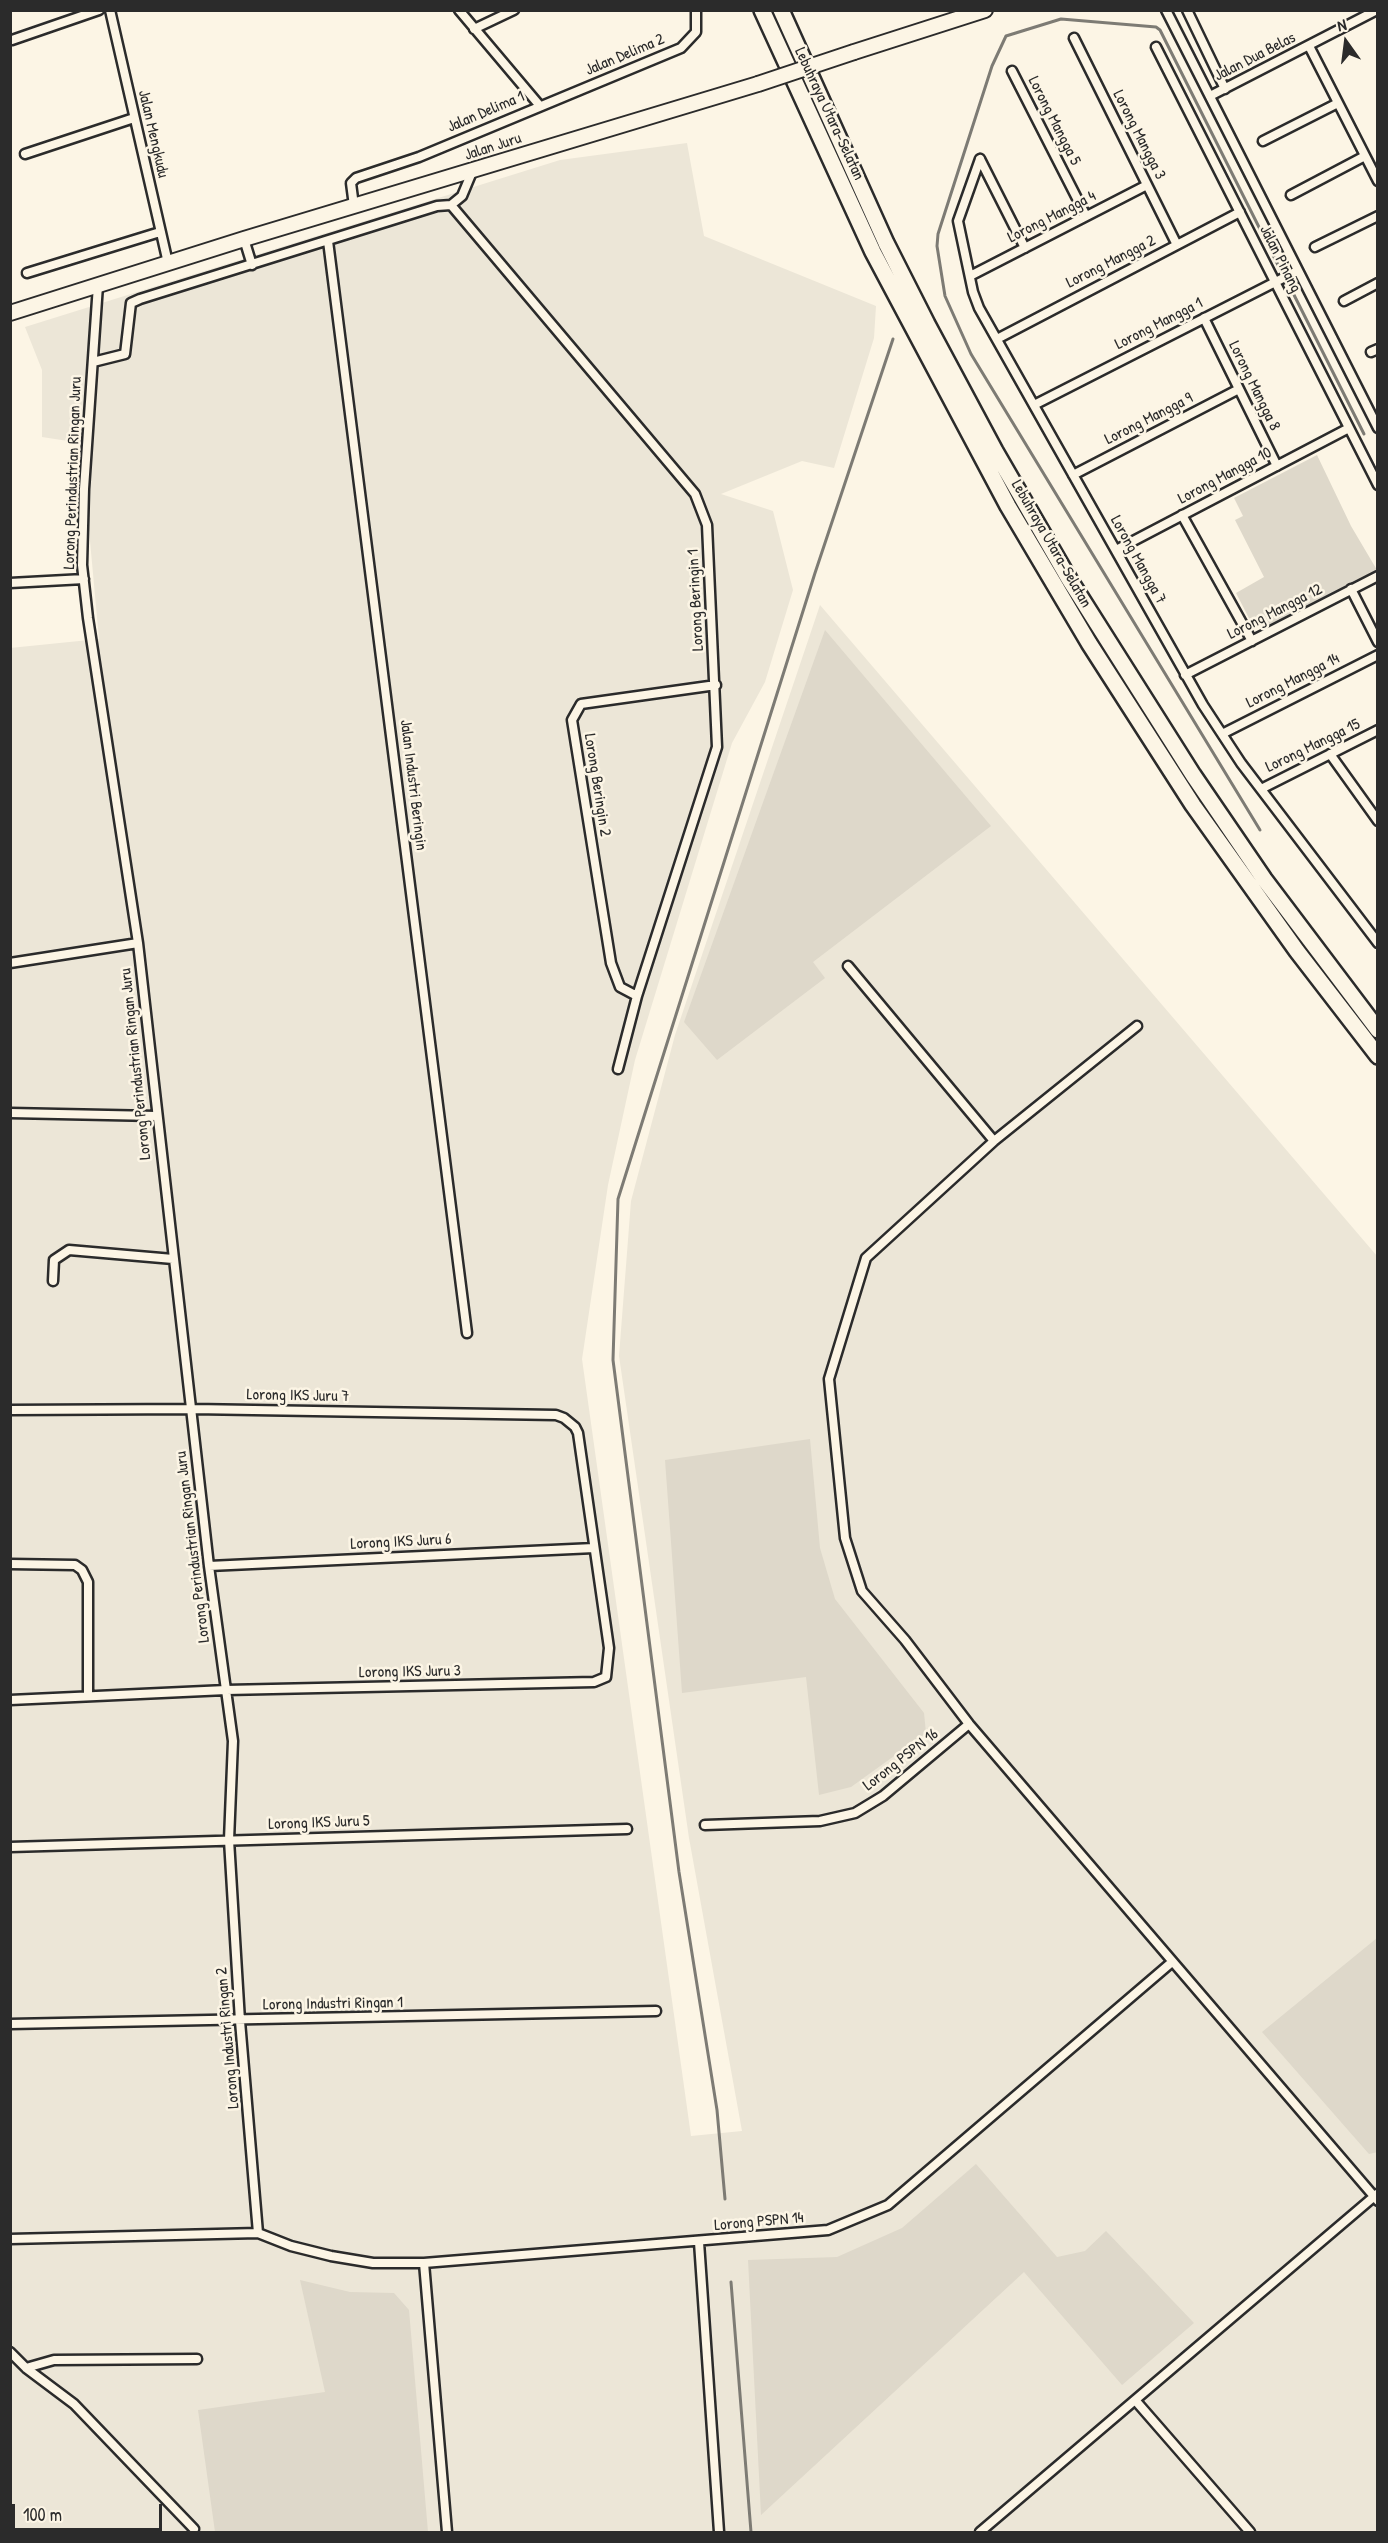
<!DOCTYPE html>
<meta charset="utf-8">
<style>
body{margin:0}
#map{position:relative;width:1388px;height:2543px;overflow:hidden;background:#fcf5e5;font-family:"Patrick Hand",sans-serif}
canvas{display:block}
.frame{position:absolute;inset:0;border:12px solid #2b2b2b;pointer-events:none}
.north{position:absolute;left:1316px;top:12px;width:60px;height:60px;-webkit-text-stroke:4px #fcf5e5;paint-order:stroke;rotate:346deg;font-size:16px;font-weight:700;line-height:24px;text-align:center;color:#2b2b2b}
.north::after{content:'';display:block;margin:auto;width:21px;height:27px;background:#2b2b2b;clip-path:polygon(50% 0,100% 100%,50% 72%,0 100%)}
.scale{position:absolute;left:12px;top:2504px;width:150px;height:27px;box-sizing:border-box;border:3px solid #2b2b2b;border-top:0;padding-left:8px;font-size:18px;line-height:21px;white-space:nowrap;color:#2b2b2b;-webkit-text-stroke:4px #fcf5e5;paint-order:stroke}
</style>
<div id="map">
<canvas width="1388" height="2543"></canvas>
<div class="frame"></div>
<div class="north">N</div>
<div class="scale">100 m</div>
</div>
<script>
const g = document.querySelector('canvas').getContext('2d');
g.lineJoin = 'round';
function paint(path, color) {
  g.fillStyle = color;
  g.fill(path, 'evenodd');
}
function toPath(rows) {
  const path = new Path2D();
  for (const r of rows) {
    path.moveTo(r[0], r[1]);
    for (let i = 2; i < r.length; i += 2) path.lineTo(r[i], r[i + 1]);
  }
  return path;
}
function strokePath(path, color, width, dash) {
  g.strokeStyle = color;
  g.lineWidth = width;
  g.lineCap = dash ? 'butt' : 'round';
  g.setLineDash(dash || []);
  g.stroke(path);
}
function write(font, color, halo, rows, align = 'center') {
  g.font = font + ' "Patrick Hand",sans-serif';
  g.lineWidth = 5;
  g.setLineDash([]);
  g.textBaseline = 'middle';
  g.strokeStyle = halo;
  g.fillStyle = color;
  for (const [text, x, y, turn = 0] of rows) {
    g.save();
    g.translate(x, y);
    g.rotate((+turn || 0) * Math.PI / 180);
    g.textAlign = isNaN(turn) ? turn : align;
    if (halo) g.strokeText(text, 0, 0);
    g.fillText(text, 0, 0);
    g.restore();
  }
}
paint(toPath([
 [687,143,704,236,876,306,874,338,834,468,802,461,721,494,773,511,793,590,765,682,732,743,635,1060,608,1185,584,1346,582,1359,691,2136,742,2131,689,1838,619,1356,631,1201,675,1035,820,605,1377,1256,1377,2532,11,2532,10,648,99,639,81,443,42,437,42,370,25,327,560,160]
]), '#ece6d7');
paint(toPath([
 [1317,455,1351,526,1377,570,1264,629,1252,624,1236,593,1264,577,1235,520,1243,516,1234,498],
 [825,630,991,826,813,962,825,978,717,1060,684,1022],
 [810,1439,820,1548,835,1599,924,1713,926,1733,851,1787,819,1795,806,1677,682,1693,665,1460],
 [1377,1938,1378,2152,1369,2154,1262,2032],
 [976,2164,1057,2257,1085,2251,1106,2231,1194,2323,1122,2385,1024,2272,761,2515,748,2260,837,2257,902,2228],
 [300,2280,350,2292,394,2293,409,2310,428,2532,215,2532,198,2410,325,2392]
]), '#ded8ca');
strokePath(toPath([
 [1288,283,1364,434],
 [1260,830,971,354,945,296,937,246,938,234,992,66,1006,36,1061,19,1156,27,1160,30,1280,269],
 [725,2199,717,2110,679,1872,613,1360,618,1199,815,573,893,339],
 [731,2282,751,2532]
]), '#7d7b74', 3);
const minor = toPath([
 [110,10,168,263],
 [459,10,540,106],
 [1166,10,1378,428],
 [1187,10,1225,89],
 [474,29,514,10],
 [1074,38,1177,245],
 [12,40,99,10],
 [1309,46,1378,181],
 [1156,47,1378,485],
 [1012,71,1086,216],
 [1210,96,1377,10],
 [1263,141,1338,103],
 [25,154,134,118],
 [980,159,958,221,973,292,979,308,1203,705,1241,763,1378,943],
 [980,159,1025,248],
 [1291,195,1365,156],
 [451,205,695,494,707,525,717,747,637,996,618,1069],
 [451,205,462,196,472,172],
 [354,206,351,183,356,178,419,157,681,48,696,32,696,10],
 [244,239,252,265],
 [328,241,467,1333],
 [1315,247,1378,216],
 [27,273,160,232],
 [970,276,1147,185],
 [98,285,84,489,82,565,88,618,138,943,209,1566,233,1741,229,1840,240,2021,258,2233],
 [1344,301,1378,283],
 [1204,318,1277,466],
 [997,339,1240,212],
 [1371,352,1378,349],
 [93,362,125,354,131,303,140,299,437,206,451,205],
 [1034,405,1297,271],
 [1073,475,1239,389],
 [1182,515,1252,641],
 [1116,550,1349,428],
 [10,583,84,579],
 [1351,589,1378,642],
 [1185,675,1378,576],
 [1222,734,1378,655],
 [1330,754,1378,821],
 [1263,788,1378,730],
 [10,963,138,943],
 [848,966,994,1141],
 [637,996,620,987,611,963,572,720,581,704,716,685],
 [1137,1026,994,1141,866,1258,829,1379,845,1538,862,1591,905,1640,969,1724,1378,2201],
 [10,1113,156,1116],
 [53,1281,54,1260,69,1250,173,1259],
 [10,1410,193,1409,556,1415,564,1418,575,1427,578,1433,609,1648,606,1677,594,1682,226,1690,10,1700],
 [10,1564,75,1565,82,1570,88,1582,88,1696],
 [209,1566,594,1548],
 [705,1825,820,1821,855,1813,883,1796,969,1724],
 [10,1847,627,1829],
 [10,2024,656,2011],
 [10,2239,258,2233,291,2246,331,2256,373,2263,424,2263,828,2230,888,2205,1172,1962],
 [699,2242,719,2532],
 [424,2263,447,2532],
 [10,2352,26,2368,74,2404,194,2529],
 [26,2368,54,2360,197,2359],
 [1135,2400,1250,2532],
 [980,2532,1377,2194]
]);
const primary = toPath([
 [854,52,985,10],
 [10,313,244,239,758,84]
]);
const motorway = toPath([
 [762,10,873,252,1008,506,1089,643,1193,805,1297,951,1378,1056],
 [781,10,886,243,927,324,995,451,1069,579,1193,775,1264,879,1378,1030]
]);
strokePath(minor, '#2b2b2b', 13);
strokePath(primary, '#2b2b2b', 18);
strokePath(motorway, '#2b2b2b', 20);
strokePath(minor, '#fcf5e5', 8);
strokePath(primary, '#fcf5e5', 14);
strokePath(motorway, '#fcf5e5', 15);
const primaryBridge = toPath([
 [758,84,854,52]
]);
strokePath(primaryBridge, '#2b2b2b', 18, []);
strokePath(primaryBridge, '#fcf5e5', 14);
write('16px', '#2b2b2b', '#fcf5e5', [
 ["Jalan Delima 2",625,55,-23],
 ["Jalan Dua Belas",1255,57,-27],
 ["Jalan Delima 1",486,112,-23],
 ["Lebuhraya Utara–Selatan",829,114,65],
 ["Lorong Mangga 5",1054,121,63],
 ["Jalan Mengkudu",153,134,77],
 ["Lorong Mangga 3",1139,135,63],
 ["Jalan Juru",493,147,-18],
 ["Lorong Mangga 4",1052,217,-27],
 ["Jalan Pinang",1280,259,63],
 ["Lorong Mangga 2",1111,262,-27],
 ["Lorong Mangga 1",1159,324,-27],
 ["Lorong Mangga 8",1254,386,64],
 ["Lorong Mangga 9",1149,419,-27],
 ["Lorong Perindustrian Ringan Juru",73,473,-88],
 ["Lorong Mangga 10",1225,476,-28],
 ["Lebuhraya Utara–Selatan",1051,544,60],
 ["Lorong Mangga 7",1138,560,61],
 ["Lorong Beringin 1",696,600,-93],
 ["Lorong Mangga 12",1275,612,-27],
 ["Lorong Mangga 14",1293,681,-27],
 ["Lorong Mangga 15",1313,746,-26],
 ["Jalan Industri Beringin",413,785,83],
 ["Lorong Beringin 2",597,785,81],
 ["Lorong Perindustrian Ringan Juru",136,1064,-96],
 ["Lorong IKS Juru 7",298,1396,1],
 ["Lorong IKS Juru 6",401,1542,-3],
 ["Lorong Perindustrian Ringan Juru",193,1547,-97],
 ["Lorong IKS Juru 3",410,1672,-1],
 ["Lorong PSPN 16",901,1760,-38],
 ["Lorong IKS Juru 5",319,1823,-2],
 ["Lorong Industri Ringan 1",333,2004,-1],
 ["Lorong Industri Ringan 2",228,2038,-95],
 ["Lorong PSPN 14",759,2222,-5]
]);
</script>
